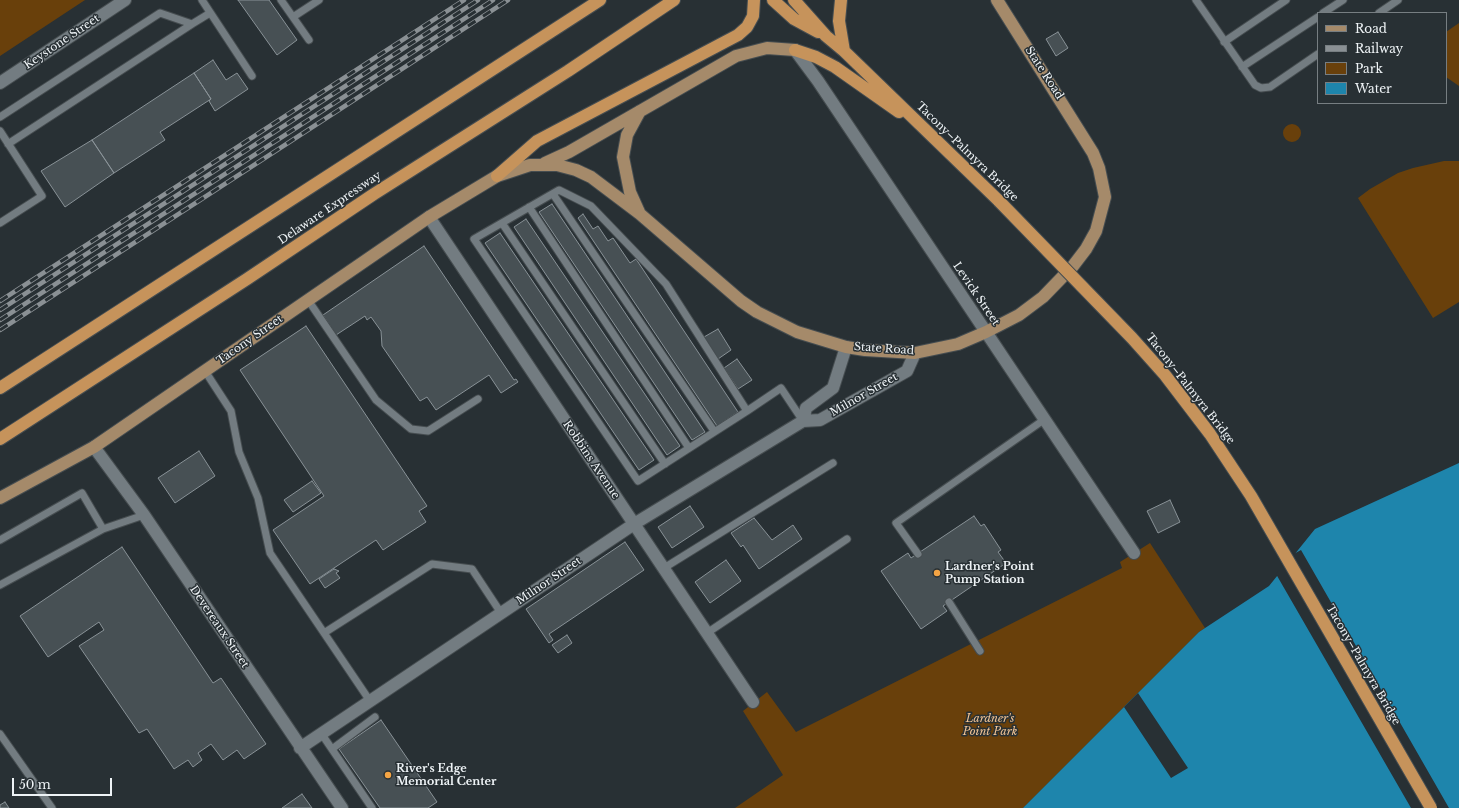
<!DOCTYPE html>
<meta charset="utf-8">
<style>
body{margin:0}
#map{position:relative;width:1459px;height:808px;overflow:hidden;background:#283034;font-family:"Libre Baskerville",serif}
canvas{display:block}
.legend{position:absolute;left:1317px;top:12px;width:130px;height:92px;box-sizing:border-box;background:#283034;border:1px solid #777e82;margin:0;padding:5px 7px;list-style:none;font-size:12px;color:#eef3f6}
.legend li{display:flex;align-items:center;gap:8px;height:20px}
.legend b{width:20px;border:1px solid #777e82}
.scale{position:absolute;left:12px;top:778px;width:100px;height:18px;box-sizing:border-box;border:2px solid #eef3f6;border-top:0;padding-left:5px;font-size:12px;line-height:14px;white-space:nowrap;color:#eef3f6;-webkit-text-stroke:3px #283034;paint-order:stroke}
</style>
<div id="map">
<canvas width="1459" height="808"></canvas>
<ul class="legend">
<li><b style="height:5px;background:#a58a6a"></b>Road</li>
<li><b style="height:5px;background:#8a9094"></b>Railway</li>
<li><b style="height:11px;background:#69400b"></b>Park</li>
<li><b style="height:11px;background:#1e85ac"></b>Water</li>
</ul>
<div class="scale">50 m</div>
</div>
<script>
const g = document.querySelector('canvas').getContext('2d');
g.lineJoin = 'round';
function paint(path, color) {
  g.fillStyle = color;
  g.fill(path, 'evenodd');
}
function toPath(rows) {
  const path = new Path2D();
  for (const r of rows) {
    if (r.length === 3) {
      path.moveTo(r[0] + r[2], r[1]);
      path.arc(r[0], r[1], r[2], 0, 2 * Math.PI);
      continue;
    }
    path.moveTo(r[0], r[1]);
    for (let i = 2; i < r.length; i += 2) path.lineTo(r[i], r[i + 1]);
  }
  return path;
}
function strokePath(path, color, width, dash) {
  g.strokeStyle = color;
  g.lineWidth = width;
  g.lineCap = dash ? 'butt' : 'round';
  g.setLineDash(dash || []);
  g.stroke(path);
}
function write(font, color, halo, rows, align = 'center') {
  g.font = font + ' "Libre Baskerville",serif';
  g.lineWidth = 3;
  g.setLineDash([]);
  g.textBaseline = 'middle';
  g.strokeStyle = halo;
  g.fillStyle = color;
  for (const [text, x, y, turn = 0] of rows) {
    g.save();
    g.translate(x, y);
    g.rotate((+turn || 0) * Math.PI / 180);
    g.textAlign = isNaN(turn) ? turn : align;
    if (halo) g.strokeText(text, 0, 0);
    g.fillText(text, 0, 0);
    g.restore();
  }
}
paint(toPath([
 [0,0,85,0,0,56],
 [1459,23,1459,86,1446,77,1446,32],
 [1292,133,9],
 [1444,161,1459,161,1459,302,1433,318,1358,198,1370,189,1398,173,1413,168],
 [1150,543,1205,628,1199,632,1023,808,735,808,783,775,743,711,767,692,796,732,1122,568,1120,562]
]), '#69400b');
paint(toPath([
 [1459,463,1459,808,1023,808,1199,632,1269,586,1315,529]
]), '#1e85ac');
paint(toPath([
 [1301,550,1449,808,1411,808,1276,574,1290,556],
 [1138,693,1188,768,1171,778,1124,707]
]), '#283034');
const building = toPath([
 [238,0,269,0,297,40,277,55,238,0],
 [1058,32,1068,48,1056,56,1046,39,1058,32],
 [213,60,226,80,237,73,248,89,215,111,209,101,211,99,194,73,213,60],
 [194,73,211,99,160,132,165,140,114,173,92,140,194,73],
 [92,140,114,173,65,207,41,171,92,140],
 [552,204,705,432,692,440,539,212,552,204],
 [583,214,593,229,598,226,608,241,613,238,630,263,636,259,738,412,717,426,578,218,583,214],
 [526,219,680,446,667,455,514,227,526,219],
 [500,233,654,460,639,470,485,243,500,233],
 [424,246,514,380,516,379,518,382,501,393,489,375,436,410,427,397,420,401,382,346,381,331,371,317,367,320,365,316,336,335,323,315,424,246],
 [306,326,427,506,419,511,426,522,383,550,376,540,310,584,273,530,324,496,240,370,306,326],
 [718,329,731,350,718,359,704,337,718,329],
 [737,359,752,380,738,389,724,368,737,359],
 [199,451,215,476,175,503,158,478,199,451],
 [312,481,321,493,293,512,284,500,312,481],
 [1170,500,1180,522,1158,533,1147,511,1170,500],
 [690,506,704,527,672,548,658,527,690,506],
 [974,516,981,526,984,524,1001,550,998,552,1006,563,943,606,947,611,921,629,881,571,908,553,911,558,974,516],
 [754,518,772,540,793,525,802,539,759,569,743,545,741,547,731,533,754,518],
 [625,542,644,570,549,634,553,640,549,643,526,609,625,542],
 [122,547,213,683,221,678,266,744,244,759,237,750,223,760,211,744,198,753,202,760,193,767,188,760,174,769,147,729,139,733,79,646,104,630,99,622,48,657,20,616,122,547],
 [726,560,741,581,710,603,695,582,726,560],
 [334,569,339,571,336,573,340,578,325,588,319,579,334,569],
 [567,635,572,643,558,653,552,645,567,635],
 [381,720,437,802,428,808,380,808,339,749,381,720],
 [302,794,312,808,282,808,302,794],
 [5,802,9,808,0,808,0,805,5,802]
]);
paint(building, '#475054');
strokePath(building, '#899297', 1);
const lane = toPath([
 [202,0,252,76],
 [281,0,309,40],
 [1196,0,1255,85,1261,88,1270,87,1318,54],
 [1323,13,1343,0],
 [1379,13,1398,0],
 [293,17,319,0],
 [1224,42,1286,0],
 [1242,67,1318,17],
 [0,117,160,13,192,24,210,13],
 [0,131,42,196,0,223],
 [8,144,192,24],
 [553,194,714,431],
 [529,207,689,448],
 [502,223,665,464],
 [308,300,376,400,411,429,428,431,478,399],
 [205,371,231,411,239,452,258,498,270,553,370,701],
 [747,411,666,284,591,206,559,190,474,239,638,481,747,411,781,388,803,421],
 [0,540,82,493,103,529],
 [918,554,896,523,1045,419],
 [664,568,833,463],
 [0,585,103,529,144,515],
 [949,602,980,651],
 [324,633,432,564,472,569,501,613],
 [707,633,847,539],
 [321,733,372,808],
 [0,734,52,808],
 [332,749,375,717]
]);
const street = toPath([
 [795,50,818,81,1134,553],
 [0,83,125,0],
 [429,217,753,702],
 [803,421,806,408,833,388,846,347],
 [94,447,144,515,342,808],
 [300,748,634,524,803,421,820,420,907,371,915,353]
]);
const primary = toPath([
 [545,163,569,152,736,56,767,48,795,50],
 [639,212,630,192,623,157,627,135,640,111],
 [0,498,94,447,429,217,497,176,530,165,557,165,576,170,591,177,640,214,741,301,757,312,797,332,846,347,865,350,915,353,958,344,986,332,1019,315,1043,297,1073,266,1086,249,1096,231,1105,197,1099,168,1093,153,997,0]
]);
const highway = toPath([
 [773,0,794,19,818,32],
 [794,0,826,36,844,51,999,201],
 [841,0,839,21,844,51],
 [795,50,816,57,835,67,899,112],
 [497,176,537,141,738,35,747,27,753,16,754,0],
 [0,388,600,0],
 [0,439,247,279,374,194,568,71,674,0]
]);
strokePath(lane, '#464d50', 9);
strokePath(street, '#464d50', 14);
strokePath(primary, '#464d50', 14);
strokePath(highway, '#464d50', 14);
strokePath(lane, '#737c81', 7);
strokePath(street, '#737c81', 12);
strokePath(primary, '#a58a6a', 12);
strokePath(highway, '#c6935b', 12);
const rail = toPath([
 [0,301,464,0],
 [0,310,478,0],
 [0,320,493,0],
 [0,330,508,0]
]);
strokePath(rail, '#8a9094', 4.5);
strokePath(rail, '#283034', 3, [9]);
const highwayBridge = toPath([
 [999,201,1132,338,1165,375,1210,434,1251,496,1431,808]
]);
strokePath(highwayBridge, '#464d50', 14, []);
strokePath(highwayBridge, '#c6935b', 12);
for (const [x, y, r, color] of [
 [937,573,4,"#f4a444"],
 [388,775,4,"#f4a444"]
]) {
  const dot = new Path2D();
  dot.arc(x, y, r, 0, 2 * Math.PI);
  g.fillStyle = color;
  g.fill(dot);
  strokePath(dot, '#283034', 1.5);
}
write('11px', '#eef3f6', '#283034', [
 ["Keystone Street",62,42,-34],
 ["State Road",1044,73,57],
 ["Tacony–Palmyra Bridge",967,152,44],
 ["Delaware Expressway",330,208,-34],
 ["Levick Street",976,294,56],
 ["Tacony Street",250,340,-35],
 ["State Road",884,349,4],
 ["Tacony–Palmyra Bridge",1190,389,52],
 ["Milnor Street",864,395,-30],
 ["Robbins Avenue",591,460,56],
 ["Milnor Street",549,581,-34],
 ["Devereaux Street",219,627,56],
 ["Tacony–Palmyra Bridge",1363,665,60]
]);
write('bold 11px', '#eef3f6', '#283034', [
 ["Lardner's Point",945,567],
 ["Pump Station",945,580],
 ["River's Edge",396,769],
 ["Memorial Center",396,782]
], 'left');
write('italic 11px', '#f4c696', '#283034', [
 ["Lardner's",990,719],
 ["Point Park",990,732]
]);
</script>
